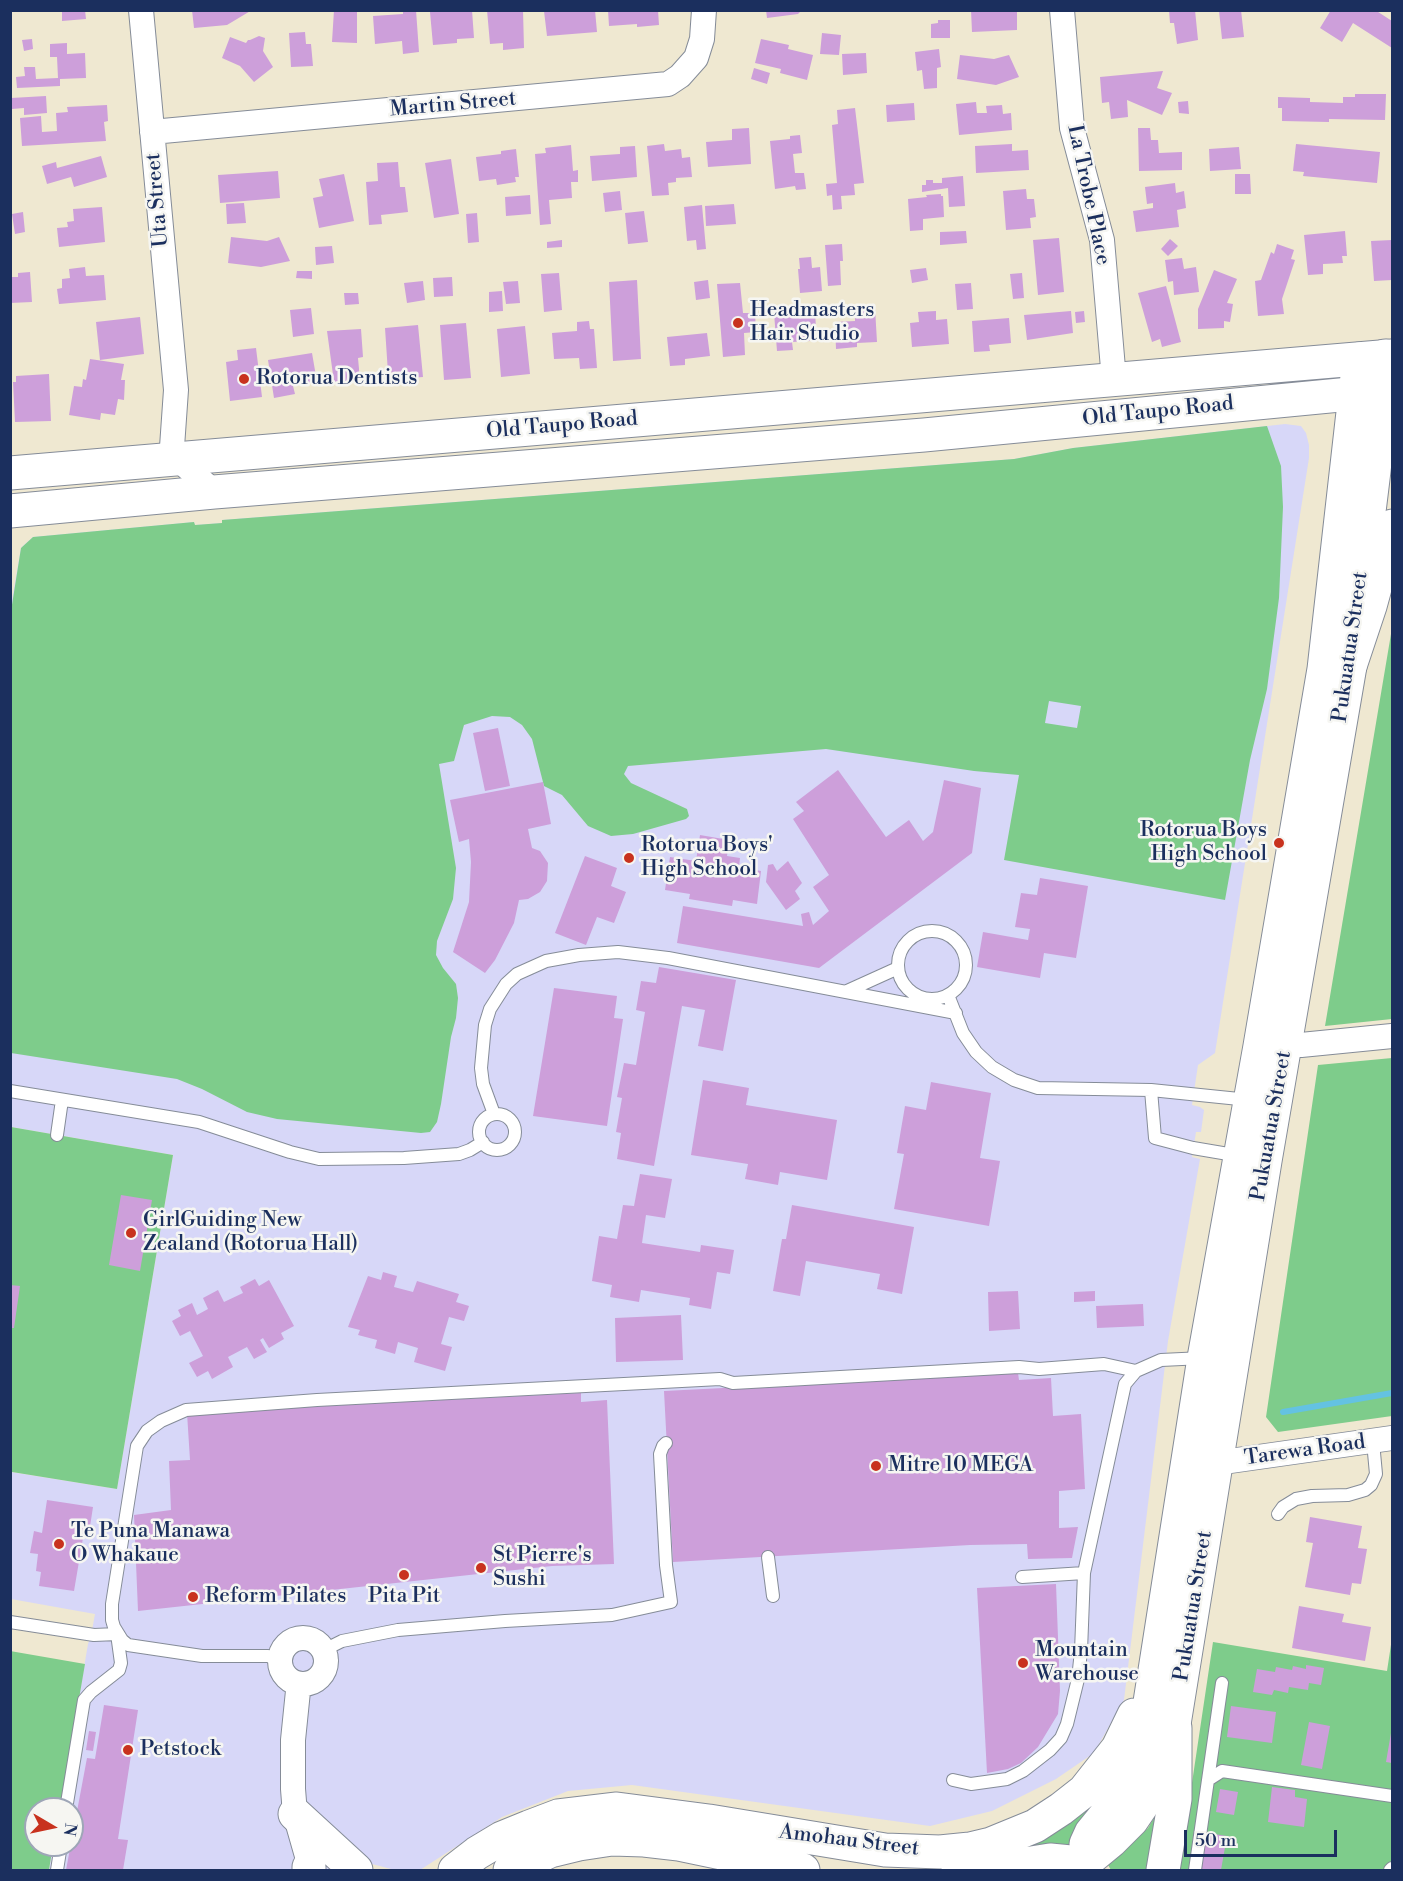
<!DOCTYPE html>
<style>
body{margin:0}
#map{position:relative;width:1403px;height:1881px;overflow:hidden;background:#efe8d1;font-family:"Libre Bodoni",serif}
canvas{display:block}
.frame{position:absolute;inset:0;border:12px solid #1b2f5e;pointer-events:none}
.north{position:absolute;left:24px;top:1797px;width:60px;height:60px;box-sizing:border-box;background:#f6f6f2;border:2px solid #9ea6b7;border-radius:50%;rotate:99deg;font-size:16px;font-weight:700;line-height:24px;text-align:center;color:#1b2f5e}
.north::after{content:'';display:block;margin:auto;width:21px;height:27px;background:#c8321e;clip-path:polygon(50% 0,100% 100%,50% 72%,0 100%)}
.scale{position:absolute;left:1184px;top:1830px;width:153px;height:27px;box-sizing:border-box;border:3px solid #1b2f5e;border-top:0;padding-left:8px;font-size:18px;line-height:21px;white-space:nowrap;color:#1b2f5e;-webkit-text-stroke:4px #f6f6f2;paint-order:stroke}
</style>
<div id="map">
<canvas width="1403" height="1881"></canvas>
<div class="frame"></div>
<div class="north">N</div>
<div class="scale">50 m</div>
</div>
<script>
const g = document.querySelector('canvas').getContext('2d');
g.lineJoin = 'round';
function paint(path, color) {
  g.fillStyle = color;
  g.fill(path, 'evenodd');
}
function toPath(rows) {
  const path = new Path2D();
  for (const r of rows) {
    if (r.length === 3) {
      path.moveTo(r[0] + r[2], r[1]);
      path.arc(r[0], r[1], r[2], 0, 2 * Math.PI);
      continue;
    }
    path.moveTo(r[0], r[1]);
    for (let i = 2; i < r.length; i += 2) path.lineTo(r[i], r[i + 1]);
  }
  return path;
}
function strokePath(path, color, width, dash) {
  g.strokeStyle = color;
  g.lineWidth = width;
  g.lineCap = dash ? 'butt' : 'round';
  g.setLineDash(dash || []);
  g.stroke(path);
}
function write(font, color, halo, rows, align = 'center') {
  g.font = font + ' "Libre Bodoni",serif';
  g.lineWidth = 5;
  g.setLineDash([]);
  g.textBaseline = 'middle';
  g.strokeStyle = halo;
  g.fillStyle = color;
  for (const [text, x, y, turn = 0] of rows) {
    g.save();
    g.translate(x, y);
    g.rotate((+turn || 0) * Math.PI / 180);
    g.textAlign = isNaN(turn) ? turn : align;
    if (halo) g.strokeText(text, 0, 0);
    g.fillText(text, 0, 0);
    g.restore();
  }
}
paint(toPath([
 [1285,424,1301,426,1306,433,1309,445,1309,458,1215,1053,1198,1065,1192,1105,1200,1107,1204,1110,1201,1132,1196,1132,1192,1157,1200,1159,1168,1341,1124,1700,1094,1753,1056,1779,992,1811,930,1826,632,1785,568,1791,502,1817,420,1870,395,1870,372,1864,363,1870,49,1870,53,1845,72,1845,72,1809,60,1809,88,1644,91,1636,95,1614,11,1599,11,1472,117,1489,173,1155,11,1127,10,611,21,548,25,544,33,537,194,522,195,525,222,523,222,520,1014,459,1073,448]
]), '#d7d7f8');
paint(toPath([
 [1267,426,1281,466,1283,507,1279,598,1267,689,1250,760,1225,900,1004,860,1019,775,974,771,826,749,628,766,624,774,631,783,687,809,689,816,686,819,633,834,611,836,588,826,562,795,544,786,532,739,522,725,510,717,492,716,464,725,454,761,439,764,456,868,453,899,437,941,436,955,443,968,456,984,458,998,456,1018,451,1037,441,1104,437,1122,430,1132,421,1133,277,1119,247,1112,202,1089,177,1079,11,1053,11,611,21,548,33,537,194,522,195,525,222,523,222,520,1014,459,1073,448],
 [1049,701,1081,706,1077,728,1045,723],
 [1392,628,1392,1019,1325,1026],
 [1392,1058,1392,1416,1278,1432,1266,1417,1318,1065],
 [11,1127,173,1155,117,1489,12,1472,11,1478],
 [1392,1638,1392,1870,1179,1870,1213,1642,1387,1671],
 [10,1651,85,1664,60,1809,36,1809,36,1845,53,1845,49,1870,11,1870],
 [1097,1795,1070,1850,1003,1854],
 [1164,1801,1154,1870,1111,1870,1108,1865,1148,1828]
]), '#7ecc8b');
strokePath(toPath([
 [1283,1412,1392,1393]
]), '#64c2e2', 6);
paint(toPath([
 [62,10,85,10,86,19,62,21],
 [192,10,252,10,227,25,194,28],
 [334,10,357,10,357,43,332,42],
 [403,10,416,10,419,52,403,54,402,41,375,44,373,16,403,14],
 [472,10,474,38,457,39,457,43,433,45,430,12],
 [487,10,523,10,524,48,503,50,503,43,490,44],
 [595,10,597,32,547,36,544,11],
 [608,10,658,10,659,25,637,27,637,24,609,26],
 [766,10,802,10,798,14,767,18],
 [971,10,1017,10,1017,30,972,32],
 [1169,10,1195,10,1198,40,1177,44,1174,23,1170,23],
 [1241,10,1244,37,1222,39,1219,11],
 [1331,10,1375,10,1392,21,1392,48,1353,23,1342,42,1320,28],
 [938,20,950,20,950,38,931,38,931,24,938,23],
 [305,32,306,44,311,44,313,66,291,67,289,33],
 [822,33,841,35,839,55,820,54],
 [259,36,265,38,263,51,273,67,254,82,240,66,222,58,230,37,246,43,248,40,250,40],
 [32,39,33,49,24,51,22,40],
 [761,39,789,45,788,49,813,55,807,80,780,73,781,69,755,63],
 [67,43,67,54,85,53,86,78,60,79,60,86,17,88,16,77,25,76,24,67,35,67,36,79,58,78,57,57,50,57,50,44],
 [939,49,941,67,937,68,937,88,924,89,922,70,917,71,915,52],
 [866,53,867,73,843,75,842,54],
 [960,55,994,59,1009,55,1019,77,996,85,957,79],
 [754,68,770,73,767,84,751,79],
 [1163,71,1157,88,1172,93,1162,115,1127,100,1128,117,1111,119,1109,102,1102,103,1100,77],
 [1355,94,1386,94,1385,120,1329,119,1329,122,1282,121,1282,108,1278,108,1278,97,1310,98,1310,102,1343,103,1343,97,1355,97],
 [46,96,47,113,24,115,24,108,12,109,11,98],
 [1188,101,1189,114,1179,113,1178,102],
 [976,102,977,113,987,113,986,106,1002,105,1003,114,1011,113,1012,130,959,135,956,104],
 [914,103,915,120,887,122,886,105],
 [107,105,108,121,104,122,106,141,22,146,20,118,41,116,42,132,57,131,56,113,68,112,67,107],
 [855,108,864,183,854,184,855,195,841,196,842,209,833,210,832,195,827,196,826,184,837,183,832,125,838,124,837,110],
 [749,128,751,164,708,167,706,142,732,140,732,129],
 [1138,128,1150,128,1151,140,1158,140,1159,153,1182,152,1182,170,1139,171],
 [800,135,802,153,793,154,795,173,804,173,806,189,796,190,795,186,775,189,770,141,790,139,790,136],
 [664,144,665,151,681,149,682,158,690,157,692,177,676,178,676,182,668,183,669,195,652,196,647,146],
 [1012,144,1012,151,1028,150,1029,170,976,173,975,146],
 [1296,144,1380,152,1377,183,1303,176,1304,172,1293,171],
 [571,145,573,171,578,170,578,182,571,182,572,198,549,200,551,224,540,225,535,154,546,153,545,148],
 [635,146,637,177,592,181,590,156,620,154,620,147],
 [1239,147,1241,169,1210,171,1209,149],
 [516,149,519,177,515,177,516,182,497,185,496,179,479,181,476,157,501,154,501,151],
 [101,156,107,177,74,187,71,177,47,184,42,166,56,162,57,168],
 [451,159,459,214,434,218,425,163],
 [398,162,400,187,405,187,408,212,381,215,382,224,369,225,366,182,378,181,377,163],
 [278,171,280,198,220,203,218,175],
 [344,174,354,221,319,228,313,198,323,196,319,179],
 [1235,174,1250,174,1251,194,1235,194],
 [963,176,965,206,949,207,948,188,922,192,922,185,926,185,926,180,933,180,933,183,942,183,942,178],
 [1175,183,1176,193,1184,191,1186,208,1177,210,1179,227,1136,232,1133,211,1153,208,1153,203,1147,204,1145,187],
 [1026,189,1027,199,1034,199,1036,217,1030,218,1031,228,1006,230,1003,191],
 [620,191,622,210,605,212,603,193],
 [941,194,941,196,943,196,944,217,923,219,923,230,910,231,908,199,927,197,926,195],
 [530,195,531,214,506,216,505,197],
 [244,203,246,223,227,224,226,204],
 [734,204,736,224,706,226,705,206],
 [702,205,706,249,697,250,696,240,687,241,684,207],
 [102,207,105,242,59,247,57,228,68,227,67,222,74,221,73,209],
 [644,211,648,242,628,244,625,213],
 [23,212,25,232,15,234,12,214],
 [477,213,479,242,468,243,466,214],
 [966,231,967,243,940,245,940,232],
 [1345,231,1347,256,1342,256,1343,263,1323,264,1323,274,1308,275,1304,235],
 [231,237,267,241,279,237,290,261,261,267,228,263],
 [1059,238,1064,292,1038,295,1033,240],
 [1170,239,1178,246,1168,256,1161,249],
 [562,240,562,247,547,248,547,242],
 [1392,240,1392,280,1374,281,1371,241],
 [842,244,843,261,840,261,841,285,828,286,825,245],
 [1277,244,1294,250,1291,259,1295,260,1282,299,1284,314,1258,316,1255,281,1261,280,1271,252,1274,254],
 [332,246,334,263,316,265,315,247],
 [811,257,812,268,820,267,822,291,800,293,798,269,800,269,799,258],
 [1182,258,1184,269,1196,267,1199,292,1174,295,1173,281,1168,282,1165,260],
 [85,267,86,276,104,275,106,300,59,304,57,289,62,288,62,279,70,278,69,269],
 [926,268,928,280,912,283,910,270],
 [1214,270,1237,279,1227,303,1233,304,1230,322,1224,321,1224,328,1198,329,1198,309],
 [297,271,312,271,312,279,296,278],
 [30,272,32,302,10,303,10,277,18,277,18,273],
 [559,273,562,310,544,312,541,274],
 [1022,273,1024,298,1013,299,1010,274],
 [452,277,453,296,434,297,433,278],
 [637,280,641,359,613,361,609,282],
 [708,280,710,298,696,300,694,282],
 [423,281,425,300,407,303,404,283],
 [518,281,520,303,506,304,503,282],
 [740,283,743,313,755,313,756,332,744,333,745,355,723,357,717,284],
 [971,283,973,309,957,310,955,284],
 [1166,286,1181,342,1162,347,1160,339,1152,342,1138,293],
 [502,291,503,311,489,312,489,292],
 [344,293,358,293,359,304,345,305],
 [311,308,314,334,293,337,290,310],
 [875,308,877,342,857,343,857,347,836,349,835,322,855,321,855,309],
 [815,310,816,330,809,331,810,341,792,342,793,350,777,351,774,313],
 [936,311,936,320,947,319,949,344,912,347,910,323,919,322,918,312],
 [1071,311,1073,333,1027,340,1024,315],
 [1084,311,1085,322,1076,323,1075,312],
 [140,317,144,354,100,360,96,322],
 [1009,318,1011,343,989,345,990,351,974,352,972,321],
 [589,321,590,329,594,329,597,368,580,369,579,358,554,359,552,333,577,331,577,322],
 [466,323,471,378,444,380,440,325],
 [418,325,423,377,395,379,395,372,388,373,385,328],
 [525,326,530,374,501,377,497,329],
 [361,329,363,357,358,358,360,380,334,382,327,331],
 [707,333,710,356,685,359,685,365,670,366,667,337],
 [256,348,262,397,230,401,226,362,238,360,237,350],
 [312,353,317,382,293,386,295,394,274,398,268,360],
 [90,359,124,364,121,380,125,380,124,400,118,399,115,415,101,413,100,420,69,415,74,386,82,387,83,379,86,380],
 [49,374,51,421,15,422,13,382,16,382,16,376],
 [498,728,510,786,485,791,473,733],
 [838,770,886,837,909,820,923,841,933,832,944,780,981,788,972,853,819,968,677,943,683,906,803,926,801,914,809,912,813,925,829,911,813,887,829,875,793,819,804,811,796,802],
 [543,782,551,824,528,829,532,848,540,851,548,863,547,881,540,892,528,899,519,900,514,923,495,960,485,973,453,952,469,902,471,862,469,839,459,842,450,800],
 [700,835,729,840,727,856,740,858,739,867,761,871,757,904,733,900,732,906,689,899,690,894,665,890,670,857,696,861],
 [585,856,617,868,611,886,626,892,614,923,597,917,586,945,555,933],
 [788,861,802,883,795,891,800,899,786,910,766,882,768,865,773,864,777,871],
 [1040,878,1088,886,1076,958,1044,953,1040,978,977,967,983,932,1028,940,1030,929,1015,927,1021,893,1037,895],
 [659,967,736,980,723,1051,698,1046,705,1010,682,1006,654,1166,617,1159,621,1133,616,1132,622,1098,617,1097,624,1063,636,1065,645,1012,636,1010,641,981,656,983],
 [554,988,617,996,614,1018,623,1019,607,1126,533,1116],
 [703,1080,749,1088,746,1105,837,1120,827,1180,780,1172,778,1185,745,1179,748,1164,691,1155],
 [931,1082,991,1093,980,1158,1000,1161,989,1226,894,1209,904,1154,897,1153,905,1106,926,1110],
 [640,1174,672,1179,665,1218,646,1215,642,1243,700,1252,701,1245,734,1250,730,1274,717,1272,711,1309,689,1305,690,1298,641,1290,639,1302,610,1297,612,1285,592,1281,599,1236,617,1239,623,1205,634,1206],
 [121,1195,152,1200,140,1271,109,1265],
 [792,1205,914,1227,902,1294,877,1289,880,1274,806,1261,800,1296,773,1291,782,1239,786,1239],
 [383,1272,397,1276,394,1287,413,1292,417,1281,459,1294,456,1302,469,1306,464,1321,449,1317,441,1344,452,1347,445,1371,414,1362,418,1348,398,1342,395,1354,375,1348,377,1340,358,1335,360,1330,348,1327,368,1276,381,1280],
 [255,1279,259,1286,269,1280,294,1326,281,1333,284,1339,269,1348,263,1338,260,1340,267,1352,254,1359,247,1347,228,1357,233,1367,212,1379,208,1371,197,1377,189,1363,203,1356,190,1331,180,1336,172,1321,181,1316,178,1310,192,1303,197,1315,208,1309,203,1298,218,1290,224,1302,243,1293,240,1287],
 [10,1285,20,1286,14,1328,10,1328],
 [1018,1291,1020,1329,989,1331,988,1292],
 [1095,1291,1095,1301,1074,1302,1074,1292],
 [1143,1304,1144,1326,1097,1328,1096,1306],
 [681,1315,683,1360,616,1362,615,1318],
 [1018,1373,1019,1380,1051,1378,1053,1416,1081,1414,1085,1489,1059,1491,1059,1528,1078,1527,1072,1558,1028,1559,1027,1544,970,1545,673,1562,664,1391],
 [581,1393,581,1402,607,1400,614,1564,552,1566,138,1611,134,1515,171,1510,169,1461,190,1460,187,1413],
 [47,1500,93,1507,89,1533,84,1532,74,1591,39,1586,41,1572,36,1571,38,1554,30,1553,34,1531,42,1533],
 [1310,1517,1362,1526,1358,1548,1367,1549,1361,1584,1352,1583,1350,1595,1305,1587,1313,1543,1306,1542],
 [1056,1584,1060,1691,1058,1714,1038,1747,1021,1763,1008,1769,987,1773,977,1588],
 [1299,1606,1344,1614,1342,1622,1371,1627,1365,1661,1292,1648],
 [1306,1665,1324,1668,1321,1685,1309,1683,1308,1690,1289,1687,1288,1693,1274,1690,1272,1695,1253,1692,1257,1669,1275,1672,1276,1667,1292,1670,1293,1666,1306,1669],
 [104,1705,138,1710,118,1839,128,1840,123,1870,66,1870,87,1758,95,1759],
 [1231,1706,1276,1712,1272,1743,1227,1737],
 [1309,1722,1330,1726,1322,1769,1301,1765],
 [89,1731,96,1732,93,1751,86,1750],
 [1391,1733,1392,1733,1392,1763,1386,1762],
 [1272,1787,1295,1790,1295,1797,1307,1799,1304,1827,1268,1822],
 [1220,1789,1238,1792,1234,1815,1216,1812],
 [1207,1833,1227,1836,1221,1870,1200,1870]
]), '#cd9fda');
const lane = toPath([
 [932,965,34],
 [845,992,898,968],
 [948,995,963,1033,976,1052,992,1067,1014,1080,1038,1088,1151,1090,1249,1100],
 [1151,1090,1155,1138,1193,1148,1240,1156],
 [10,1091,199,1122,290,1152,319,1159,404,1158,459,1154,470,1150,483,1142],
 [494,1114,483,1084,481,1068,485,1025,490,1009,506,984,517,974,546,961,579,955,618,952,668,958,956,1013],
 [497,1132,18],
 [57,1135,62,1100],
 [1278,1514,1283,1507,1296,1499,1312,1496,1348,1495,1365,1490,1371,1485,1376,1474,1373,1442],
 [768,1557,773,1596],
 [1022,1577,1084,1573],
 [10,1622,94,1635,117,1634],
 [324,1650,342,1641,398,1630,505,1621,612,1615,671,1602,666,1565,660,1454,663,1446,666,1443],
 [280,1660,268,1656,202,1656,128,1645,122,1640,114,1627,112,1620,112,1604,137,1446,147,1431,161,1421,186,1410,317,1400,720,1379,733,1383,1019,1367,1039,1369,1104,1364,1136,1371],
 [953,1780,971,1784,1007,1779,1023,1771,1050,1750,1061,1738,1067,1724,1078,1679,1081,1651,1084,1573,1125,1384,1136,1371,1161,1360,1203,1358],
 [1208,1780,1222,1683],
 [66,1809,84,1700,91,1692,119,1670,121,1663,117,1634],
 [57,1870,61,1845],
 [1195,1870,1208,1780,1222,1771,1392,1796],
 [1390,1870,1392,1868]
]);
const street = toPath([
 [141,10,176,390,172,447,178,459,214,492],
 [1062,10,1072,128,1102,240,1114,380],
 [152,132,668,84,680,76,696,58,702,39,704,10],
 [1269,1046,1301,1045,1392,1036],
 [1202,1465,1392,1438],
 [303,1661,23],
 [302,1684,298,1691,293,1740,293,1789,295,1814,311,1870]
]);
const secondary = toPath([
 [1163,1870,1175,1799,1175,1728]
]);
const primary = toPath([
 [295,1814,356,1870],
 [1086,1844,1091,1833,1118,1800,1129,1779,1138,1756,1150,1702,1204,1358,1260,1046,1324,669,1359,359],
 [953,1857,987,1866,1019,1865,1050,1860,1081,1863],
 [309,1870,309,1867],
 [455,1870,477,1853,502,1838,529,1827,558,1816,617,1809,709,1821,885,1850,940,1852,970,1849,991,1844,1035,1826,1061,1809,1084,1791,1118,1748,1134,1715],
 [510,1870,550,1851,579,1844,612,1839,644,1840,679,1844,803,1870],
 [1067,1870,1094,1855,1111,1841,1132,1820,1147,1798,1156,1779,1174,1724,1265,1161,1350,666,1379,430,1385,356]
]);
const highway = toPath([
 [10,473,1392,356],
 [10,511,214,492,924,435,1392,390],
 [1350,666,1370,606,1392,526]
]);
strokePath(lane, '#858c98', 14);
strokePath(street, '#858c98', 26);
strokePath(secondary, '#858c98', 35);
strokePath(primary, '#858c98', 35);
strokePath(highway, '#858c98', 35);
strokePath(lane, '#fff', 12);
strokePath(street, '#fff', 24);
strokePath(secondary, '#fff', 33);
strokePath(primary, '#fff', 33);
strokePath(highway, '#fff', 33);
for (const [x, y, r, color] of [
 [738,323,6,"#c8321e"],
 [244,379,6,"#c8321e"],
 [1279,843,6,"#c8321e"],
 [629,858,6,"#c8321e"],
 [131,1233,6,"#c8321e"],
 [876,1466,6,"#c8321e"],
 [59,1544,6,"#c8321e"],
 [481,1568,6,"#c8321e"],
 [404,1575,6,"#c8321e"],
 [193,1597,6,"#c8321e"],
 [1023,1663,6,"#c8321e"],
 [128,1750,6,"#c8321e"]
]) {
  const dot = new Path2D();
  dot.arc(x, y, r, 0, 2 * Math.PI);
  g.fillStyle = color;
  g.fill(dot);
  strokePath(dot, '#f6f6f2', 2);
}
write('21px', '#1b2f5e', '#f6f6f2', [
 ["Martin Street",453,105,-5],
 ["La Trobe Place",1088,195,78],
 ["Uta Street",158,200,-95],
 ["Old Taupo Road",1158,412,-6],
 ["Old Taupo Road",562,426,-5],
 ["Pukuatua Street",1351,647,-82],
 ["Pukuatua Street",1272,1126,-80],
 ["Tarewa Road",1305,1451,-8],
 ["Pukuatua Street",1194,1606,-81],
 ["Amohau Street",849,1841,7]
]);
write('21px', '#1b2f5e', '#f6f6f2', [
 ["Headmasters",750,311],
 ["Hair Studio",750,335],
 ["Rotorua Dentists",256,379],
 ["Rotorua Boys",1267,831,"right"],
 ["High School",1267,855,"right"],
 ["Rotorua Boys'",641,846],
 ["High School",641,870],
 ["GirlGuiding New",143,1221],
 ["Zealand (Rotorua Hall)",143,1245],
 ["Mitre 10 MEGA",888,1466],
 ["Te Puna Manawa",71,1532],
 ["O Whakaue",71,1556],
 ["St Pierre's",493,1556],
 ["Sushi",493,1580],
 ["Reform Pilates",205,1597],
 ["Pita Pit",404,1597,"center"],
 ["Mountain",1035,1651],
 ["Warehouse",1035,1675],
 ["Petstock",140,1750]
], 'left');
</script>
